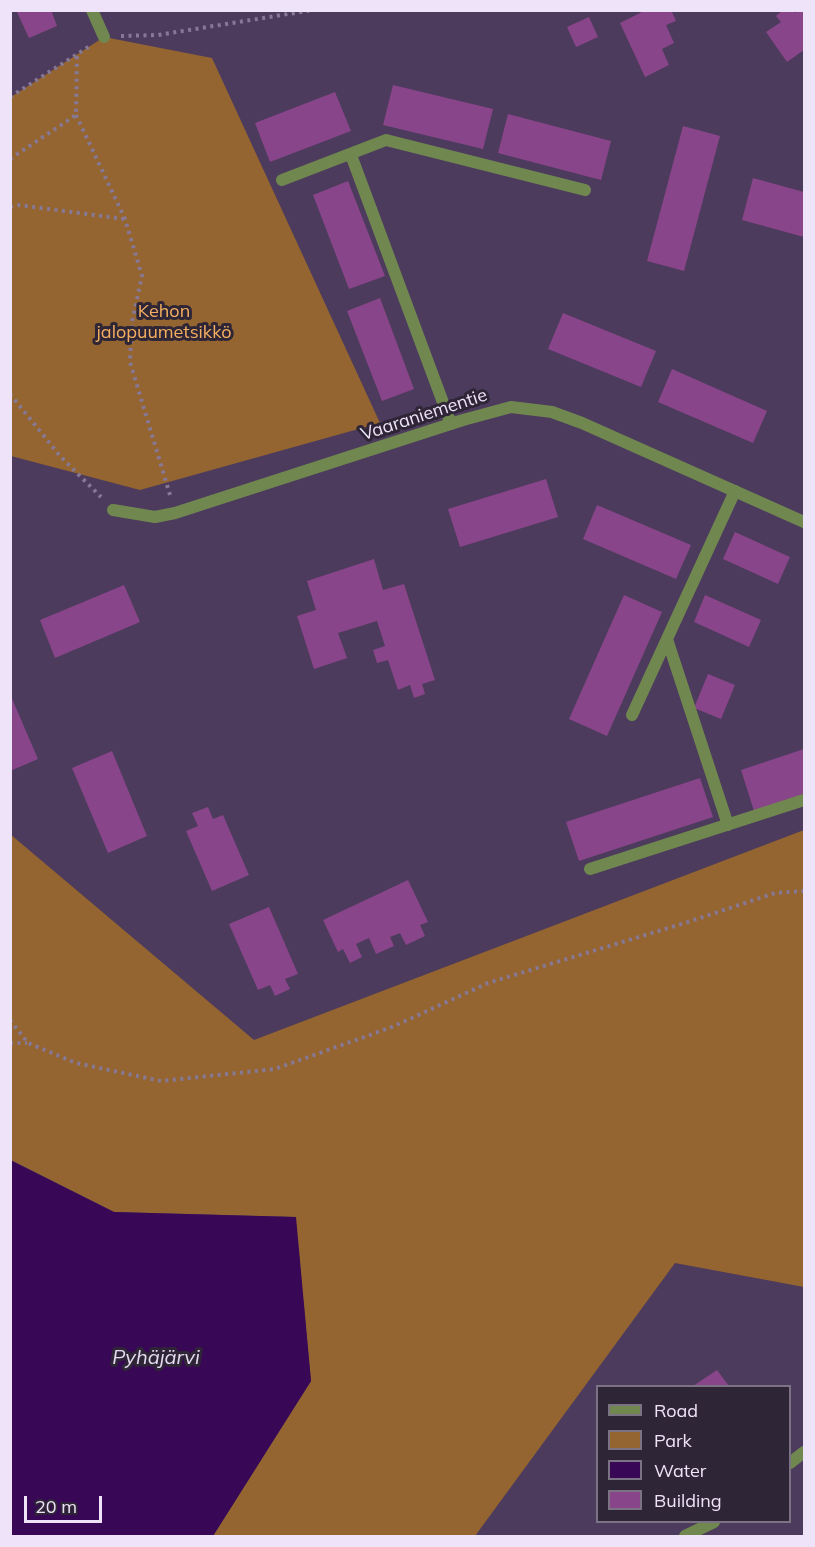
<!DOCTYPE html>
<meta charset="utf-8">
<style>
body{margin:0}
#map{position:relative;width:815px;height:1547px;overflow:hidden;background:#4c3b5d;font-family:Mulish,sans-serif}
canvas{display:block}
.frame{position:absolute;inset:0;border:12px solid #eee3f9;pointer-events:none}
.legend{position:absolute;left:596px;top:1385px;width:195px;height:138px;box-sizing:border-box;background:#2e2636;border:2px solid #7b7284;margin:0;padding:8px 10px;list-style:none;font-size:18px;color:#eee3f9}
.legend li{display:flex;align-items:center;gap:12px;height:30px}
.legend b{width:30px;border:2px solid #7b7284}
.scale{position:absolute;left:24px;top:1496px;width:78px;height:27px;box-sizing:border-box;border:3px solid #eee3f9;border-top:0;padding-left:8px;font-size:18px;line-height:21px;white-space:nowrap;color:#eee3f9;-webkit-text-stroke:4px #2e2636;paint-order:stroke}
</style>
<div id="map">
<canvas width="815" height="1547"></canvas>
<div class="frame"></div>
<ul class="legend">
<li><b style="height:8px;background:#70884f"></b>Road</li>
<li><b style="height:16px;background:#946530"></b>Park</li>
<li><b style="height:16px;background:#380756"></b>Water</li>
<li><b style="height:16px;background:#894589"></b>Building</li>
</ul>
<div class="scale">20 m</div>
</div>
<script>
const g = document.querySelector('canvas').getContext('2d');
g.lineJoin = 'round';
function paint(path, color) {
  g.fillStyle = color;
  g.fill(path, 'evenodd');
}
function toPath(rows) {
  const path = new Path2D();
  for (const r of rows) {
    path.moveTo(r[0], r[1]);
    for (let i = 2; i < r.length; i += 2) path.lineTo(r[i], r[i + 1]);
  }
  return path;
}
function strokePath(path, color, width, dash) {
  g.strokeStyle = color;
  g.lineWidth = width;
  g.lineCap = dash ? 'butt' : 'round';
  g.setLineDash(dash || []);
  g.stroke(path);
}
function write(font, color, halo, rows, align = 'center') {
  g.font = font + ' Mulish,sans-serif';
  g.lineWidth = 6;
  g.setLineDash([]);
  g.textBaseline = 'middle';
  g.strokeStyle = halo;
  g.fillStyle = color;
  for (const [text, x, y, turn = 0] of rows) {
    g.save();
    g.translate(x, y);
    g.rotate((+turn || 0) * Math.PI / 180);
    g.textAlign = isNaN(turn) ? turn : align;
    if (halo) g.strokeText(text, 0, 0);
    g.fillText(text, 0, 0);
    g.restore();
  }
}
paint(toPath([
 [104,37,212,58,380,423,140,490,11,456,11,97],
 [804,830,804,1287,675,1263,475,1536,213,1536,311,1381,295,1217,114,1212,11,1160,10,834,254,1040]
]), '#946530');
paint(toPath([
 [10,1160,114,1212,296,1217,311,1381,213,1536,11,1536]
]), '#380756');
paint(toPath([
 [16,10,51,10,57,26,29,38],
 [646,10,671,10,676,21,666,25,674,43,662,49,669,65,645,77,620,23],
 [783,10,793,10,795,13,799,10,804,10,804,50,787,62,766,32,781,22,776,16],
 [589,17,598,37,576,47,567,27],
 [393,85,493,109,483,149,383,125],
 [335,92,351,131,270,162,255,123],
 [508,114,611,141,601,180,498,153],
 [683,126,720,136,684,271,647,261],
 [753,178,804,192,804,237,742,220],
 [348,181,385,276,349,289,313,195],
 [380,298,414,389,382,401,347,311],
 [563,313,656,351,641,387,548,349],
 [672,369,767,411,753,443,658,402],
 [546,479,558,517,460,547,448,509],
 [597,505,691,545,676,579,583,539],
 [735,532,790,557,778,584,723,559],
 [374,559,383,590,404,584,435,680,422,684,425,694,414,698,410,685,398,690,388,660,377,663,373,650,385,646,377,621,338,633,347,658,314,669,297,616,316,610,307,581],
 [124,585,140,622,55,658,40,620],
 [624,595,662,612,607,736,569,719],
 [705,595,761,620,749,647,694,622],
 [708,674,735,685,721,719,694,708],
 [10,694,38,759,10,771],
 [804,749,804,794,754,811,741,770],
 [112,751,147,836,108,853,72,768],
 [700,778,713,817,579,861,566,822],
 [208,807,213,819,223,815,249,875,212,891,186,831,198,826,192,813],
 [408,880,428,922,420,925,425,936,406,945,400,933,390,937,394,946,376,954,369,938,356,944,362,957,350,963,343,949,338,952,323,920],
 [269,907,298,974,285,979,290,989,275,996,270,985,258,990,229,924],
 [717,1370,729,1386,693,1386]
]), '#894589');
strokePath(toPath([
 [121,36,158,35,313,10],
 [10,97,90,46],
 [76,115,125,219,142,276,132,322,130,362,170,495],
 [10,159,76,115,77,56],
 [10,207,19,205,124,219],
 [10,394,60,456,101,497],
 [10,1020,28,1043,76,1063,161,1081,275,1069,392,1027,488,983,688,922,775,893,804,891],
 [10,1043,27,1043]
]), '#877896', 4, [3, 4.5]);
strokePath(toPath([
 [351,155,451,424],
 [282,180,386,140,585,190],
 [667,639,728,825],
 [632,715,735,491],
 [590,869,804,800],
 [790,1463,804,1452],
 [685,1536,714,1522]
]), '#70884f', 12);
strokePath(toPath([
 [92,10,104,37],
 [113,510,155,517,175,513,463,420,511,407,552,412,582,423,804,522]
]), '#70884f', 12);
write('18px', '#f6af60', '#2e2636', [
 ["Kehon",164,312],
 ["jalopuumetsikkö",164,333]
]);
write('18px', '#eee3f9', '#2e2636', [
 ["Vaaraniementie",424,415,-18]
]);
write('italic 20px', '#e6dcf2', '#2e2636', [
 ["Pyhäjärvi",156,1358]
]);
</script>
